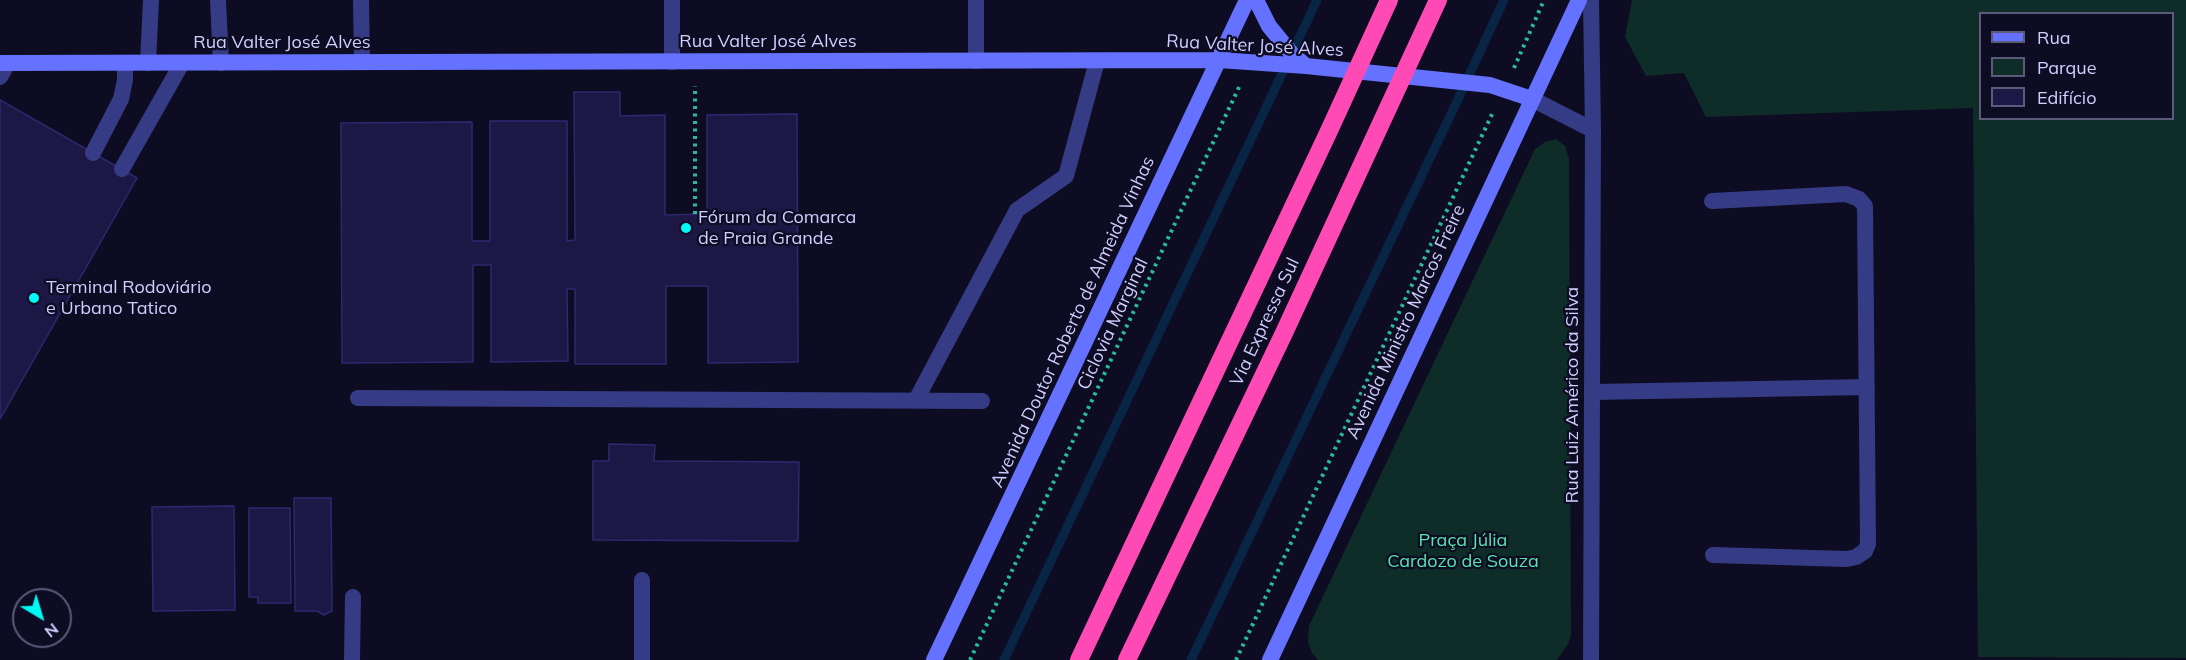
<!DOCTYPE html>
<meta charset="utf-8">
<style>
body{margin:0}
#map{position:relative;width:2186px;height:660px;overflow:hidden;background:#0e0c22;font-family:Mulish,sans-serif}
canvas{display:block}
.legend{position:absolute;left:1979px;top:12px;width:195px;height:108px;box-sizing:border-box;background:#0e0c22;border:2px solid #5b5a7a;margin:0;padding:8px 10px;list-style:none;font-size:18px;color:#ceceff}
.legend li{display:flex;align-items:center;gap:12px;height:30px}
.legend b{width:30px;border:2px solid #5b5a7a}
.north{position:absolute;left:12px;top:588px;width:60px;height:60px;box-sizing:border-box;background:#0e0c22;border:2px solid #5b5a7a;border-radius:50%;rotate:142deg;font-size:16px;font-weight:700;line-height:24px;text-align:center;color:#ceceff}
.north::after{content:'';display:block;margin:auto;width:21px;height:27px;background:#00f9f6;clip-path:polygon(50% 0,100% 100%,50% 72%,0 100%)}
</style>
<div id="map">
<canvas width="2186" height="660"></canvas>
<ul class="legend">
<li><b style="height:8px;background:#6572ff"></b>Rua</li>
<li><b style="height:16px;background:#0f2d28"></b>Parque</li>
<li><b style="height:16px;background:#1c1744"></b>Edifício</li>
</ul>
<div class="north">N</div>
</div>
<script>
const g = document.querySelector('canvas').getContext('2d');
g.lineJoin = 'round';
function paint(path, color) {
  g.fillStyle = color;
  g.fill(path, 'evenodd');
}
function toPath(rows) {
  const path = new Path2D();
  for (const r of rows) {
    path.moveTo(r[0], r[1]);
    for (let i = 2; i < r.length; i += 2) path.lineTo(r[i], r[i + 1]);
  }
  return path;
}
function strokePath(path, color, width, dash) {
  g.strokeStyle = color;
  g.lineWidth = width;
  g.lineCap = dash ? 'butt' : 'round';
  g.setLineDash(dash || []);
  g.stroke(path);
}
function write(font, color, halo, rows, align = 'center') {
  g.font = font + ' Mulish,sans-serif';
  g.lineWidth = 4.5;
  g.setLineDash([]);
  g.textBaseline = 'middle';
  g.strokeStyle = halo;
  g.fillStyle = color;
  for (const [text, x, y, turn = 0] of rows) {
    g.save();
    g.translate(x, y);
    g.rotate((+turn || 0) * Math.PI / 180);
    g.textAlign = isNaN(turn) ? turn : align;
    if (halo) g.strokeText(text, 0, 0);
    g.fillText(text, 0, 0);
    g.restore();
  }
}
paint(toPath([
 [1632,0,2186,0,2186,658,1978,657,1973,108,1706,117,1684,73,1646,76,1625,37],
 [1980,14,2172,14,2172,118,1980,118],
 [1556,139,1565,146,1569,159,1571,635,1568,644,1557,660,1318,660,1312,653,1308,642,1309,626,1535,149,1545,142]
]), '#0f2d28');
strokePath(toPath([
 [1004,660,1317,0],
 [1191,660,1452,112,1504,0]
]), '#092545', 9);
const building = toPath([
 [574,92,620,92,620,116,665,115,665,215,707,214,707,115,797,114,798,362,708,363,708,286,666,286,666,364,575,364,575,289,567,289,568,361,491,362,491,265,473,265,473,362,342,363,341,123,472,122,472,241,490,241,490,121,567,121,567,241,575,240,574,92],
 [0,100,137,178,0,419,0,100],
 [609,444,655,445,654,461,799,462,798,541,593,540,593,461,609,461,609,444],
 [294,498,331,498,332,611,324,615,317,611,295,611,294,498],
 [234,506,235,610,153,611,152,507,234,506],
 [249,508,290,508,291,603,258,603,258,597,249,597,249,508]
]);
paint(building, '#1c1744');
strokePath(building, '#2f2871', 1.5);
strokePath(toPath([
 [1514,68,1544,0],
 [695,214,695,86],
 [970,660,1240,85],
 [1236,660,1494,110]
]), '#28b9a0', 4, [3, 4.5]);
strokePath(toPath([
 [218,0,221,63],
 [148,63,151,0],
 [0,77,8,63],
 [93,153,121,99,125,80,125,63],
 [122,169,182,63],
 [1712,201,1846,194,1859,199,1865,206,1868,544,1865,551,1856,557,1847,559,1713,555],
 [1593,392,1867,387],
 [358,398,982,401],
 [916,400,1017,210,1066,176,1097,61],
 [352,660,353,597],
 [642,660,642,580]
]), '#353b84', 16);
strokePath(toPath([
 [361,0,362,62],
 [672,0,672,62],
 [976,61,976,0],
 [1532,99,1593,130],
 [1591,660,1593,130,1591,0]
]), '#353b84', 16);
strokePath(toPath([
 [1256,0,1269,26,1292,54,1306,66],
 [0,63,1219,60,1306,66,1490,85,1532,99],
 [934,660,1247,0],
 [1270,660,1579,0]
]), '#6572ff', 16);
strokePath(toPath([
 [1079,660,1328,133,1389,0],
 [1127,660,1284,333,1438,0]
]), '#ff49b4', 18);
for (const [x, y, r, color] of [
 [686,228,6,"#00f9f6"],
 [34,298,6,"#00f9f6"]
]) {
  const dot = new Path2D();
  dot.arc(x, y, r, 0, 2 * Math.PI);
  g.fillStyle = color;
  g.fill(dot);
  strokePath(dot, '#0e0c22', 2);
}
write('18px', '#ceceff', '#0e0c22', [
 ["Rua Valter José Alves",768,42],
 ["Rua Valter José Alves",282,43],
 ["Rua Valter José Alves",1255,46,3],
 ["Avenida Doutor Roberto de Almeida Vinhas",1073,322,-65],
 ["Via Expressa Sul",1265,322,-65],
 ["Avenida Ministro Marcos Freire",1406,322,-65],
 ["Ciclovia Marginal",1113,324,-65],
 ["Rua Luiz Américo da Silva",1573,395,-90]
]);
write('18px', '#ceceff', '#0e0c22', [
 ["Fórum da Comarca",698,218],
 ["de Praia Grande",698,239],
 ["Terminal Rodoviário",46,288],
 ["e Urbano Tatico",46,309]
], 'left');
write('18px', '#54e5b0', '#0e0c22', [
 ["Praça Júlia",1463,541],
 ["Cardozo de Souza",1463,562]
]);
</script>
